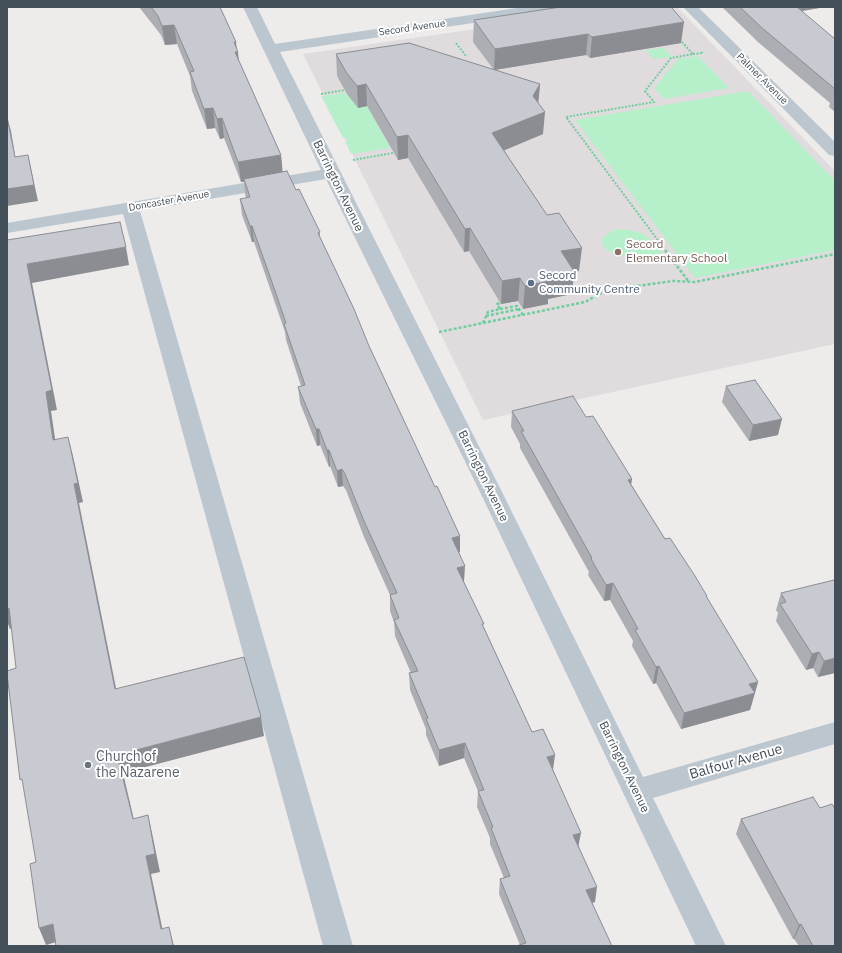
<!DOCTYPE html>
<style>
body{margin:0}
#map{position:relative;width:842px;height:953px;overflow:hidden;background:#eeebeb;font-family:"IBM Plex Sans",sans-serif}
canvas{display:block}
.frame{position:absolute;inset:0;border:8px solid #434f59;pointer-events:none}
</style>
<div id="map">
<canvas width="842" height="953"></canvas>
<div class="frame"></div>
</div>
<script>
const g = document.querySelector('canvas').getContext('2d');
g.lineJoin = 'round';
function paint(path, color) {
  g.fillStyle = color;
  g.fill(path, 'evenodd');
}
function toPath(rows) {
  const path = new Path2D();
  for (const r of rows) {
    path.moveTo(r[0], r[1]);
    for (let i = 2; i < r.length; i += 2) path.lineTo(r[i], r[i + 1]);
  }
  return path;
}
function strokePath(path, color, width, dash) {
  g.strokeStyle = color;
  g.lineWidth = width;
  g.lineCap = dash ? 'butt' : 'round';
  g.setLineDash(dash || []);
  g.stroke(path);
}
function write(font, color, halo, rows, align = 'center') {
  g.font = font + ' "IBM Plex Sans",sans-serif';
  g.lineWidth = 4;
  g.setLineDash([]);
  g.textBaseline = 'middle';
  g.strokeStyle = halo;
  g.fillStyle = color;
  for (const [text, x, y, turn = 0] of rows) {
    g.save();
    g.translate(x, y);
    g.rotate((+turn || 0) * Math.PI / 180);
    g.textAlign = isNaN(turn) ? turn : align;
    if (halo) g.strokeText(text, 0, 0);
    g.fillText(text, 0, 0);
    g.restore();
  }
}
paint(toPath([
 [627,7,677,7,835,171,835,344,483,420,303,54]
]), '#e0dcdd');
paint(toPath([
 [663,48,672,57,654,59,645,50],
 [698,56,729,88,664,99,654,88,678,59],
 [748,91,835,181,835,250,695,278,575,120],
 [346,93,348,95,353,94,353,102,359,107,367,106,390,148,351,154,345,141,348,141,348,139,347,138,343,138,321,96],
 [616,229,630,230,644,234,651,240,665,257,663,261,649,262,607,251,602,244,602,238,610,232]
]), '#b6f0cb');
strokePath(toPath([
 [456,43,466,56],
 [693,54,703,53,702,52],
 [321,94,345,90],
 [353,160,393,153],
 [660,243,566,117,654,102,645,91,671,58,693,54,680,40]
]), '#6dcf9d', 2, [2, 1.5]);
strokePath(toPath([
 [659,242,689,282],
 [500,309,517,306,523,315],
 [486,316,519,309],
 [483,323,488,312,500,309,497,304,500,303],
 [439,332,585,302,607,290,673,281,695,282,835,254]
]), '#6dcf9d', 2.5, [3, 2]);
paint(toPath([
 [243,7,257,7,275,44,524,7,560,7,558,10,553,11,280,52,502,492,643,777,835,722,835,744,653,798,726,946,696,946,480,492,326,179,140,211,353,946,323,946,123,214,7,233,7,223,321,170,243,7],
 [683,7,698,7,835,142,835,156,829,155,683,7]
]), '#bbc6cf');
paint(toPath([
 [139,7,220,7,236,48,239,62,281,155,282,172,296,190,320,232,320,238,460,552,459,552,464,582,484,628,532,732,553,770,579,847,595,902,592,903,612,946,520,945,499,894,500,879,504,878,490,844,490,838,477,807,478,791,464,758,439,766,426,735,426,729,410,690,409,673,411,673,395,636,394,622,390,611,390,595,364,537,346,490,343,486,338,487,330,466,329,467,320,445,317,446,300,403,298,387,301,386,286,340,285,332,254,242,252,242,242,215,240,199,246,198,245,194,244,182,241,182,224,138,220,139,215,128,207,129,192,91,190,76,177,44,165,45,161,35],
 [722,7,825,7,801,11,835,39,835,112,829,107,830,103,758,42],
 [474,20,681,43,590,58,586,55,495,70,540,84,538,103,543,134,504,150,579,271,574,272,572,294,548,299,548,304,523,309,518,301,501,304,469,251,464,252,408,158,398,160,367,106,358,108,347,94,337,76,336,54,494,70,473,42],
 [726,386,778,435,749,441,722,402],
 [512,411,586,417,632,479,631,484,665,539,707,598,758,682,750,710,681,729,656,683,653,684,632,646,633,641,610,600,604,601,588,575,589,572,520,448,520,444,511,427],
 [781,593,835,673,818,677,813,668,806,670,776,621,778,613,776,610],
 [820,808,835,946,799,946,794,939,793,939,736,834,741,819]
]), '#acaeb4');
paint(toPath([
 [786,7,825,7,785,14],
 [684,22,681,43,590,58,592,37],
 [174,25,177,44,165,45,162,26],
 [588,34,586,55,494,70,495,49],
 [234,42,236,42,237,52,238,52,240,71,237,72],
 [366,84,367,106,358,108,357,86],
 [540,84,538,106,545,112,543,134,491,156,492,133,533,96],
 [213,108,215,128,207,129,204,109],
 [7,117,11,131,18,173,15,157],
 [222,118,224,138,220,139,217,119],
 [408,135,408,158,398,160,397,137],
 [28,155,38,201,7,206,7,189],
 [281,155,283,175,244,179,244,182,241,182,238,162],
 [250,226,252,226,254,242,252,242],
 [470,228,469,251,464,252,465,229],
 [126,247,129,265,32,283,57,410,51,411,58,459,53,440,27,264],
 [582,248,579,271,574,272,572,294,548,299,548,304,523,309,525,286,547,276,561,251],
 [520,278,518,301,501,304,502,281],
 [782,419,778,435,749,441,753,425],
 [316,429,319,429,320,445,317,446],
 [68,437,73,456,83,502,79,503,120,708,115,689,74,484],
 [327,450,329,450,330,466,329,467],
 [342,469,343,486,338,487,337,471],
 [632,479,629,496,628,480],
 [460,536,460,552,451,554,452,538],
 [465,566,464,582,456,584,457,568],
 [613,583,610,600,604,601,606,585],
 [9,608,16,627,10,629,7,621,7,609],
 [819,652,813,668,806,670,812,654],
 [835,658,835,673,818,677,824,661],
 [659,666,656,683,653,684,656,667],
 [758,682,750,710,681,729,684,713,749,684],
 [261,717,264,736,123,773,138,837,133,819,117,755],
 [465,743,464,758,439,766,439,750],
 [555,755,553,770,547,757],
 [148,815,152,833,160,872,151,874,166,946,161,929,146,856],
 [581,833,578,848,573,835],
 [597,887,595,902,584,905,586,890],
 [53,924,60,941,46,945,39,928],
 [801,924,794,939,793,939,799,925],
 [169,927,174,946,173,946]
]), '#8c8d92');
const building = toPath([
 [151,7,220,7,236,42,234,42,238,52,235,52,281,155,238,162,222,118,217,119,213,108,204,109,190,72,194,71,174,25,162,26,158,16,151,7],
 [561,7,671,7,684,22,592,37,588,34,495,49,474,20,561,7],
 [740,7,797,7,835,39,835,89,761,27,740,7],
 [409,43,540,84,533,96,545,112,492,133,547,215,559,213,582,248,561,251,574,271,547,276,549,281,525,286,520,278,502,281,470,228,465,229,408,135,397,137,366,84,357,86,346,72,336,54,409,43],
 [7,117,15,157,28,155,34,185,7,189,7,117],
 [287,171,296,190,299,189,320,232,318,233,354,309,369,346,435,487,437,486,460,536,452,538,465,566,457,568,484,624,482,624,532,732,543,729,555,755,547,757,581,833,573,835,597,887,586,890,612,946,516,946,526,943,500,879,510,876,491,828,493,827,478,791,484,790,465,743,439,750,426,719,428,718,409,673,418,671,394,620,399,618,390,595,397,593,364,521,345,474,342,469,337,471,329,450,327,450,319,429,316,429,298,387,305,385,284,324,286,323,273,285,252,226,250,226,240,199,250,197,244,179,287,171],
 [120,222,126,247,27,264,52,390,46,392,53,440,68,437,78,483,74,484,115,689,244,657,261,717,117,755,133,819,148,815,155,854,146,856,161,929,169,927,173,946,56,946,53,924,39,928,30,864,36,862,22,779,20,780,7,674,7,671,16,668,9,608,7,609,7,240,120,222],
 [755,380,782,419,753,425,726,386,755,380],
 [573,396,586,417,593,416,632,479,628,480,665,539,670,538,695,576,707,596,706,596,758,682,749,684,755,693,684,713,659,666,656,667,635,630,638,629,613,583,606,585,591,559,592,558,521,431,524,431,512,411,573,396],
 [834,580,835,582,835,658,824,661,819,652,812,654,780,604,786,602,781,593,834,580],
 [813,797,820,808,832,804,835,809,835,946,813,946,801,924,799,925,741,819,813,797]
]);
paint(building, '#c8cad1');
strokePath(building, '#8c8d92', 1);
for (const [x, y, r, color] of [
 [618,252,4,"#8d6e63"],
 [531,283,4,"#5c6f8a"],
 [88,765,4,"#6b7280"]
]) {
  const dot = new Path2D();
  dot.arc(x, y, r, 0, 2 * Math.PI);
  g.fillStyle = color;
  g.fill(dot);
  strokePath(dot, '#fff', 1.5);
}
write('10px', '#434f59', '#fff', [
 ["Secord Avenue",412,28,-8],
 ["Palmer Avenue",762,79,45],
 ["Doncaster Avenue",169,201,-10]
]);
write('12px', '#434f59', '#fff', [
 ["Barrington Avenue",338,186,64],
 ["Barrington Avenue",483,476,64],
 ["Barrington Avenue",624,767,64]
]);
write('12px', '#785e54', '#fff', [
 ["Secord",626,245],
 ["Elementary School",626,259]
], 'left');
write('12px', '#4e5e75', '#fff', [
 ["Secord",539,276],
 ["Community Centre",539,290]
], 'left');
write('14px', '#5b616d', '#fff', [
 ["Church of",96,757],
 ["the Nazarene",96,773]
], 'left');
write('14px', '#434f59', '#fff', [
 ["Balfour Avenue",736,762,-16]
]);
</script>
